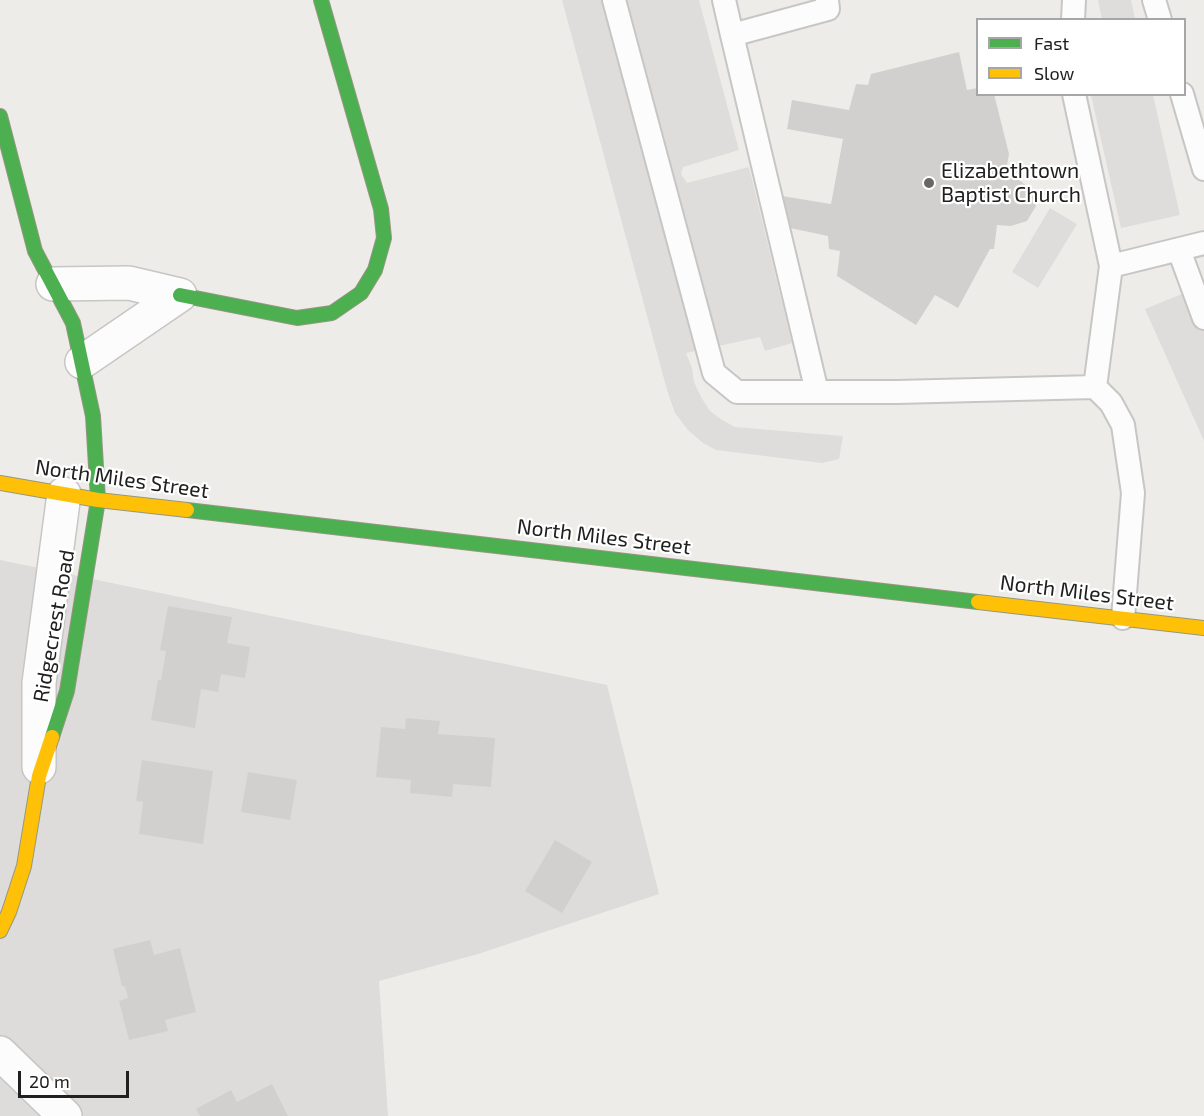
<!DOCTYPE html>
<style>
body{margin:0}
#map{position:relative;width:1204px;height:1116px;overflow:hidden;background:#eeece9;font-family:"Exo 2",sans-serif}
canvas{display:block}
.legend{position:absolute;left:976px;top:18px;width:210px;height:78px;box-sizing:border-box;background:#fff;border:2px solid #a6a6a6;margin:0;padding:8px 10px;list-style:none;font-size:18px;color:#202020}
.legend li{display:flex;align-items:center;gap:12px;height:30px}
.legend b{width:30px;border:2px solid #a6a6a6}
.scale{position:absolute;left:18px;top:1071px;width:111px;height:27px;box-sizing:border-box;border:3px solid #202020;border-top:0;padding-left:8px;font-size:18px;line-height:21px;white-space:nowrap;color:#202020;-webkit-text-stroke:4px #fff;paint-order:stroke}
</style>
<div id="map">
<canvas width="1204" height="1116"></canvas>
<ul class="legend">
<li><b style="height:8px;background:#4caf50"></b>Fast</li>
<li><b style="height:8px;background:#ffc107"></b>Slow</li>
</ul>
<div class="scale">20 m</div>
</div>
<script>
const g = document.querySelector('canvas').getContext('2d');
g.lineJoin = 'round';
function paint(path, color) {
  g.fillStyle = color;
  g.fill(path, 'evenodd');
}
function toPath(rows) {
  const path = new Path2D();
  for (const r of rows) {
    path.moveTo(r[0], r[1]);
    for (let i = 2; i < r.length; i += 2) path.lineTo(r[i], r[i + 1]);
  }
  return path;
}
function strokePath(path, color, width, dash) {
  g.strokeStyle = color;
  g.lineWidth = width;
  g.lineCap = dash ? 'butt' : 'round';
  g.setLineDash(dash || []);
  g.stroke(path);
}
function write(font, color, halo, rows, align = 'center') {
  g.font = font + ' "Exo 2",sans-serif';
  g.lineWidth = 4.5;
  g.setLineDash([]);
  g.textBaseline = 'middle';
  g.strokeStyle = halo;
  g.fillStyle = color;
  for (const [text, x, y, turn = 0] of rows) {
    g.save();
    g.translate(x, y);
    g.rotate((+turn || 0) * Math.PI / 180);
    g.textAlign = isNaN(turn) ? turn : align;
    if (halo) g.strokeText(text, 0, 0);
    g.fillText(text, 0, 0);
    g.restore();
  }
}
paint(toPath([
 [0,560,607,685,659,894,478,954,379,981,388,1116,0,1116]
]), '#dddcda');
paint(toPath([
 [562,0,699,0,739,150,683,167,681,174,687,183,749,167,792,343,765,351,760,337,686,353,692,368,694,382,701,397,710,411,722,420,735,427,843,436,839,459,822,463,716,450,703,443,688,430,675,413,667,390],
 [1098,0,1131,0,1135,19,1102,19],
 [1091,95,1153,95,1180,215,1121,228],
 [1050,208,1077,224,1038,288,1012,272],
 [1204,285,1204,441,1145,309]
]), '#dedddc');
paint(toPath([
 [959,52,967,90,978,88,978,94,994,94,1009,154,1005,176,1016,177,1031,190,1036,206,1027,221,1011,226,997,225,994,249,990,249,958,308,935,295,916,325,837,276,840,251,829,249,828,236,771,224,776,195,831,204,843,139,787,129,792,100,849,110,856,84,868,85,871,74],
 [168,606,232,617,227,643,250,647,245,678,221,674,218,692,201,689,195,728,151,720,158,680,161,680,166,651,160,650],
 [406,718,440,721,438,734,495,738,491,787,453,784,452,797,410,793,411,780,376,777,381,727,405,729],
 [142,760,213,771,203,844,139,834,143,802,136,801],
 [248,772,297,780,290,820,241,812],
 [555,840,592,862,562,913,525,891],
 [150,940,154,955,180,948,196,1012,165,1020,168,1031,129,1040,119,1001,128,998,125,986,122,986,113,949],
 [272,1084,288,1116,200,1116,196,1109,231,1090,237,1102]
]), '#d2d0ce');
const lane = toPath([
 [614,0,714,373,737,392,897,392,1095,387,1111,403,1123,425,1133,493,1123,618],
 [724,0,732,35,828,9,827,0],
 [1154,0,1160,20],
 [1073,20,1074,0],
 [732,35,817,392],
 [1074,94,1111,266,1095,387],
 [1182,94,1204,169],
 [1179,250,1204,318],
 [1111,266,1204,243]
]);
const street = toPath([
 [53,284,129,283,180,295,82,362],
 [39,767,39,683,64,494],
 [0,1053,65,1116]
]);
const fast = toPath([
 [0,116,35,251,73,323,93,416,98,500,67,691,52,737],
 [180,295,297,318,332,313,361,293,375,270,384,238,381,209,321,0],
 [187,510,978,602]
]);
const slow = toPath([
 [0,483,98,500,187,510],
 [978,602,1204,628],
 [0,931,9,912,24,866,39,776,52,737]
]);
strokePath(lane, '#c7c6c5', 26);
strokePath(street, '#c7c6c5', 36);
strokePath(fast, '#969781', 16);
strokePath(slow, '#969781', 16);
strokePath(lane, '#fcfcfc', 22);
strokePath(street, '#fcfcfc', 33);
strokePath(fast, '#4caf50', 14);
strokePath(slow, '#ffc107', 14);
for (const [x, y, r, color] of [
 [929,183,6,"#686766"]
]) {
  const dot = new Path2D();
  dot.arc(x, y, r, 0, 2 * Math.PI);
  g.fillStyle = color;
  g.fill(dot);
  strokePath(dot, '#fff', 2);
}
write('21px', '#202020', '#fff', [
 ["Elizabethtown",941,171],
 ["Baptist Church",941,195]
], 'left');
write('21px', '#202020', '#fff', [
 ["North Miles Street",122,479,8],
 ["North Miles Street",604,537,7],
 ["North Miles Street",1087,593,7],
 ["Ridgecrest Road",54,626,-80]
]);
</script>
